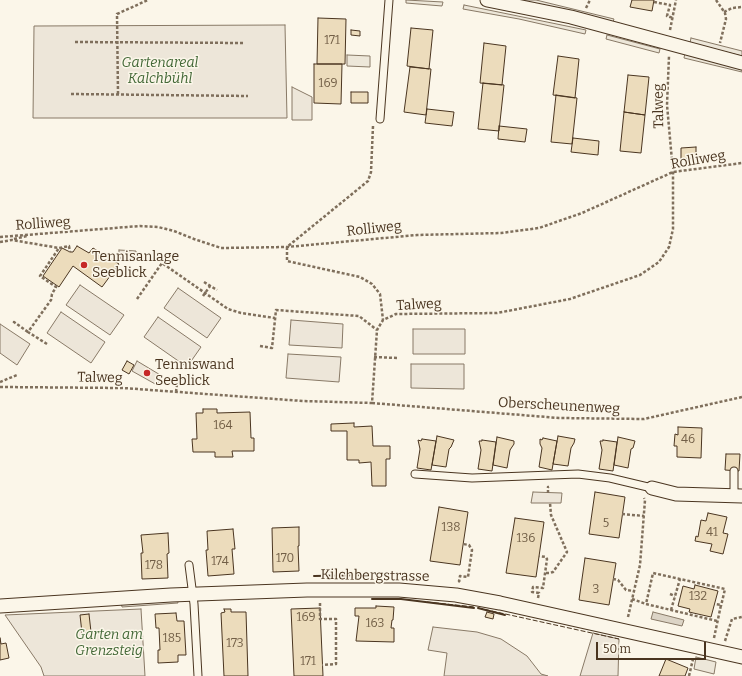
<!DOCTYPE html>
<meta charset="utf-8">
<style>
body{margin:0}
#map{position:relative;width:742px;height:676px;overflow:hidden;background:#fbf6e9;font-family:Bitter,serif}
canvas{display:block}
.scale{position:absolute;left:596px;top:642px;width:110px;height:18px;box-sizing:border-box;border:2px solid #4a3520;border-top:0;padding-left:5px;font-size:12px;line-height:14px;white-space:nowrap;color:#4a3520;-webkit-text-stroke:3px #fbf6e9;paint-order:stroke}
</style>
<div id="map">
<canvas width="742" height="676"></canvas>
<div class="scale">50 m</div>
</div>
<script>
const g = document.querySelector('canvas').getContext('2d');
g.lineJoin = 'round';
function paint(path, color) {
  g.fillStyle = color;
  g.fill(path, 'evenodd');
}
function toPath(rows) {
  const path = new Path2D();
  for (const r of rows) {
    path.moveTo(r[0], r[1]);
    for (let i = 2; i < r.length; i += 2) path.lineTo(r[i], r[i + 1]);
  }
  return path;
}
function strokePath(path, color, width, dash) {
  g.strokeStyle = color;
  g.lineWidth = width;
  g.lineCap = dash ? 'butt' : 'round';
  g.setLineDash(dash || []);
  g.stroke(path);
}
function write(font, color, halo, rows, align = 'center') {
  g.font = font + ' Bitter,serif';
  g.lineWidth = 3;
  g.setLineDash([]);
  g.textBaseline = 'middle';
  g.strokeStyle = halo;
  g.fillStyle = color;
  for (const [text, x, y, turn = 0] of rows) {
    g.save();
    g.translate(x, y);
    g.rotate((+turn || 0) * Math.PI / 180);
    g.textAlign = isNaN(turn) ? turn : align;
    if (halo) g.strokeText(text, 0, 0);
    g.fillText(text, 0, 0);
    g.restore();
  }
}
const green = toPath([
 [285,25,287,118,33,118,34,26,285,25],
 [292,87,312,97,312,120,292,120,292,87],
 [119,250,136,251,136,260,123,260,123,258,119,258,119,250],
 [80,285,124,315,110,335,66,305,80,285],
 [178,288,221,318,207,338,164,308,178,288],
 [61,312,105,342,91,363,47,333,61,312],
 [158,317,201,347,187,367,144,337,158,317],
 [291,320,343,324,342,348,289,345,291,320],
 [0,324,30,344,17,365,0,353,0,324],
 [413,329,465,329,465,354,413,354,413,329],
 [288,354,341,357,339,382,286,378,288,354],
 [137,361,162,376,157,385,132,371,137,361],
 [411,364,464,364,464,389,411,388,411,364],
 [533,492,562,493,561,503,531,503,533,492],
 [141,609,145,676,44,676,41,667,5,615,141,609],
 [433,627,477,632,501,639,527,656,541,674,548,676,444,676,447,653,428,650,433,627],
 [593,633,619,639,618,676,580,676,593,633]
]);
paint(green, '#ede6d9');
strokePath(green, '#887966', 1);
const parking = toPath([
 [406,0,443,2,442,6,406,3,406,0],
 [514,0,536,0,614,19,613,22,514,0],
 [464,5,586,30,585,34,519,19,463,9,464,5],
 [607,35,660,49,659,53,606,39,607,35],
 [691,38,742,51,742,56,690,43,691,38],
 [685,53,742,68,742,72,684,58,685,53],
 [347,55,370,56,370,67,347,66,347,55],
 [177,598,178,603,122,607,121,602,177,598],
 [696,657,716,662,714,674,694,669,696,657]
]);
paint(parking, '#ede7d9');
strokePath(parking, '#887966', 1);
const water = toPath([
 [653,612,684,620,682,626,651,619,653,612]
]);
paint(water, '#dcd4c6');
strokePath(water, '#887966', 1);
const building = toPath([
 [632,0,654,0,652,11,630,7,632,0],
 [318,18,346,19,345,64,317,64,318,18],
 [411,28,433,30,429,69,407,66,411,28],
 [351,30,360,31,360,36,351,35,351,30],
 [484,43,506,46,502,85,480,83,484,43],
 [558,56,579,59,575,98,553,95,558,56],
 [314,64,342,64,341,104,314,103,314,64],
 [410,67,431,69,426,115,404,112,410,67],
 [628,75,649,77,645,115,624,112,628,75],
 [483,83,504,85,499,131,478,129,483,83],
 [351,92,368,92,368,103,351,103,351,92],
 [556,95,577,98,572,144,551,142,556,95],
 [427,109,454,112,452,126,425,123,427,109],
 [624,112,645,115,641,153,620,151,624,112],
 [499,126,527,129,525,142,498,139,499,126],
 [573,138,599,141,598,155,571,152,573,138],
 [696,147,696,158,681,159,681,148,696,147],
 [77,246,89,253,93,248,119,264,102,287,73,266,59,287,43,276,62,248,70,252,73,252,77,246],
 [127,361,134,365,129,374,122,370,127,361],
 [203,409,217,409,217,413,250,412,251,438,254,438,254,451,232,451,233,457,215,457,215,452,193,452,192,439,197,439,196,413,203,413,203,409],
 [354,423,354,427,372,426,373,446,390,446,390,459,386,459,386,486,372,486,371,462,359,463,359,460,347,460,347,431,331,431,331,424,354,423],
 [678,427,702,428,701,458,677,457,677,446,674,446,675,434,678,435,678,427],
 [437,436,454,440,451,447,449,449,446,467,432,465,437,436],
 [558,436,575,439,574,443,571,448,568,466,553,464,558,436],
 [497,437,514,441,514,444,510,450,507,468,493,465,497,437],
 [618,437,635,441,633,448,631,449,628,468,614,465,618,437],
 [543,438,557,441,552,470,539,467,542,448,540,444,540,439,542,440,543,438],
 [422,439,436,441,431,470,417,468,420,449,418,440,421,441,422,439],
 [482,440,496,442,492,471,478,469,481,450,479,441,482,441,482,440],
 [603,440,617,442,613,471,599,469,602,450,600,441,603,441,603,440],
 [726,454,740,454,739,471,725,470,726,454],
 [595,492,625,497,619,538,589,534,595,492],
 [439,507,468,512,460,565,430,561,439,507],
 [708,513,727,517,723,533,728,534,723,554,710,551,712,544,695,541,696,536,698,537,701,520,706,521,708,513],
 [515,518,544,522,536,577,506,573,515,518],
 [299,527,299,546,298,546,299,571,273,572,272,528,299,527],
 [233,529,235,549,232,549,234,574,208,576,206,550,208,550,207,531,233,529],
 [168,533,169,553,167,554,168,578,142,579,141,553,143,553,141,535,168,533],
 [585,558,616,563,609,605,579,600,585,558],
 [695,585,718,591,711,617,689,612,690,609,678,606,683,586,694,589,695,585],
 [376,606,394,607,393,620,392,620,391,628,394,628,394,642,356,641,359,616,355,616,355,608,376,608,376,606],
 [320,608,323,676,294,676,291,609,320,608],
 [224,609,231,609,231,612,246,612,248,676,224,676,221,613,225,612,224,609],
 [487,612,494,614,493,619,485,617,487,612],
 [176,613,177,621,184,621,186,655,178,655,178,662,158,663,158,650,160,650,159,628,156,628,155,614,176,613],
 [89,614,91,632,82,633,80,615,89,614],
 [0,638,1,644,6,643,9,658,0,660,0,638],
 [666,659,688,668,685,676,659,676,666,659]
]);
paint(building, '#ecdcbc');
strokePath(building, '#4a3520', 1);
const service = toPath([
 [380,119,389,0],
 [415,474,472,478,578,474,610,478,652,488],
 [734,496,734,471],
 [189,565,194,604,198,676]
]);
const minor = toPath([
 [487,0,571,17,742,63],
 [652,488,676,494,742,496],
 [0,606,171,595,307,590,399,590,456,595,500,603,742,657]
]);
strokePath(service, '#4a3520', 9);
strokePath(minor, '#4a3520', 15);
strokePath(toPath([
 [716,0,725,13,726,19,720,43],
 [654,2,670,5,667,16,673,18],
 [586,8,590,0],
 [724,12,732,8,742,7],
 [670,30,676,0],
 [75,42,245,43],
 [71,94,248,96],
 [118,94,117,14,148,0],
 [373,126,371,172,368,181,287,247,287,261,360,277,372,284,380,294,383,320],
 [0,237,140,226,158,227,174,231,194,239,221,248,287,247,417,235,501,233,539,228,582,213,673,172,742,163],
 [14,239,27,236],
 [0,242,12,240,59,248,69,246,70,252],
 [204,282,217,290],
 [203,296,210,286],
 [137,299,162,263,228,309,241,313,275,318],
 [14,323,14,322,28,332],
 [47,344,28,332,51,300,52,294,56,287,40,276,59,248],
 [260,346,272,348,276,310,359,316,377,330],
 [374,357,397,358],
 [0,382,17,375],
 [0,387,123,388,303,401,372,403,377,330,383,320,396,314,497,313,570,299,640,275,659,262,669,247,673,229,673,172,667,105,669,56],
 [176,392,177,384,186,376],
 [372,403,559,418,644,419,742,397],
 [548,493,548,487,549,487],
 [622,514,644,516],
 [546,573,550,573,553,572,567,552,551,515,550,503],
 [613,579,618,580,626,590,634,591],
 [460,582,459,581,460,576,468,577,472,550,469,545,463,544],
 [670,594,675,596],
 [538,598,539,593,532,592,533,587,543,588,547,559,546,557,539,556],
 [632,599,646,604],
 [320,603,320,619,336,619,336,664,322,665],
 [671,610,680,579],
 [628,617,640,565,645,500,644,498],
 [717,621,646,604,653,573,725,589,721,606],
 [714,638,721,605,715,604],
 [725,641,732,619,742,617],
 [689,676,693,659]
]), '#7f6f5c', 2.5, [3, 2]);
strokePath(service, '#fbf6e9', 7);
strokePath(minor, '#fbf6e9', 13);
strokePath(toPath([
 [427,602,475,607],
 [478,608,619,639]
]), '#4a3520', 1, [5, 2]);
strokePath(toPath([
 [314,576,370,575],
 [372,599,401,599,474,608],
 [478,608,505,615]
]), '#4a3520', 2);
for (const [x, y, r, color] of [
 [84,265,4,"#c62828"],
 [147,373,4,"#c62828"]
]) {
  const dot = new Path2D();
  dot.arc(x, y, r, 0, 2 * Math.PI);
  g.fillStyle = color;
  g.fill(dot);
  strokePath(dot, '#fbf6e9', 1.5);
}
write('12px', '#725f47', null, [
 ["171",332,41],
 ["169",328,84],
 ["164",223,426],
 ["46",688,440],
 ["5",606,524],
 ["138",451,528],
 ["41",712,533],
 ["136",526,539],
 ["170",285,559],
 ["174",220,562],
 ["178",154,566],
 ["3",596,590],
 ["132",698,597],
 ["169",306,618],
 ["163",375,624],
 ["185",172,639],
 ["173",235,644],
 ["171",308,662]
]);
write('italic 14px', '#436837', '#fbf6e9', [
 ["Gartenareal",160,63],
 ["Kalchbühl",160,79],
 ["Garten am",109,635],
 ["Grenzsteig",109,651]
]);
write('14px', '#4a3520', '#fbf6e9', [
 ["Talweg",659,106,-91],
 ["Rolliweg",698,160,-10],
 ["Rolliweg",43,224,-4],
 ["Rolliweg",374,229,-6],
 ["Talweg",419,305,-3],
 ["Talweg",100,378,1],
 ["Oberscheunenweg",559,406,3],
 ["Kilchbergstrasse",375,576,1]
]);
write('14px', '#4a3520', '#fbf6e9', [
 ["Tennisanlage",92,257],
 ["Seeblick",92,273],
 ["Tenniswand",155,365],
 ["Seeblick",155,381]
], 'left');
</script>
